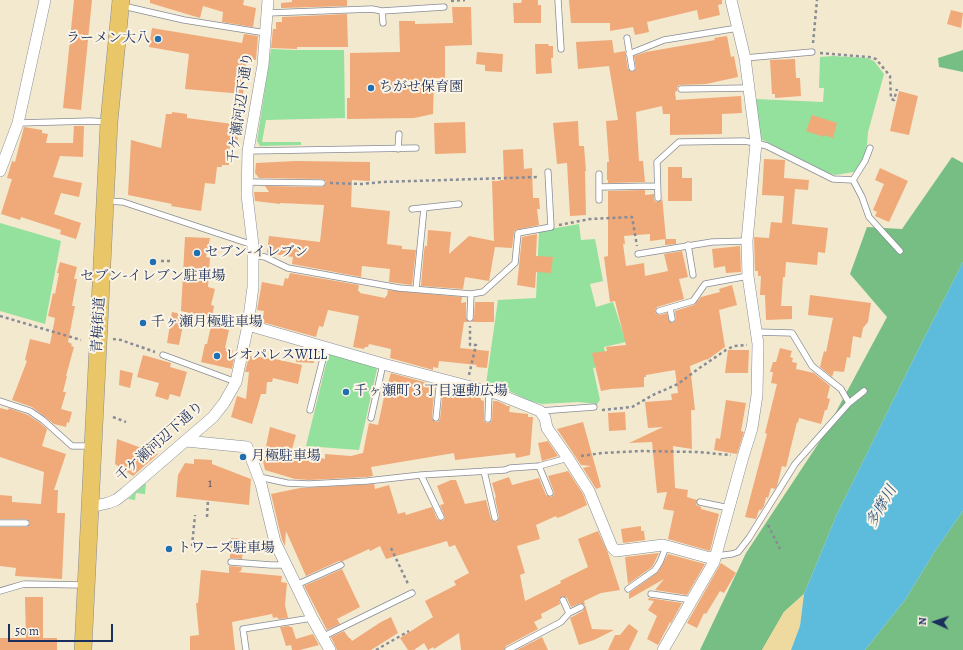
<!DOCTYPE html>
<meta charset="utf-8">
<style>
body{margin:0}
#map{position:relative;width:963px;height:650px;overflow:hidden;background:#f3e9ce;font-family:Alegreya,serif}
canvas{display:block}
.north{position:absolute;left:915px;top:602px;width:40px;height:40px;-webkit-text-stroke:3px #fcf5e5;paint-order:stroke;rotate:273deg;font-size:11px;font-weight:700;line-height:16px;text-align:center;color:#1b2f5e}
.north::after{content:'';display:block;margin:auto;width:14px;height:18px;background:#1b2f5e;clip-path:polygon(50% 0,100% 100%,50% 72%,0 100%)}
.scale{position:absolute;left:8px;top:624px;width:105px;height:18px;box-sizing:border-box;border:2px solid #1b2f5e;border-top:0;padding-left:5px;font-size:12px;line-height:14px;white-space:nowrap;color:#1b2f5e;-webkit-text-stroke:3px #fcf5e5;paint-order:stroke}
</style>
<div id="map">
<canvas width="963" height="650"></canvas>
<div class="north">N</div>
<div class="scale">50 m</div>
</div>
<script>
const g = document.querySelector('canvas').getContext('2d');
g.lineJoin = 'round';
function paint(path, color) {
  g.fillStyle = color;
  g.fill(path, 'evenodd');
}
function toPath(rows) {
  const path = new Path2D();
  for (const r of rows) {
    path.moveTo(r[0], r[1]);
    for (let i = 2; i < r.length; i += 2) path.lineTo(r[i], r[i + 1]);
  }
  return path;
}
function strokePath(path, color, width, dash) {
  g.strokeStyle = color;
  g.lineWidth = width;
  g.lineCap = dash ? 'butt' : 'round';
  g.setLineDash(dash || []);
  g.stroke(path);
}
function write(font, color, halo, rows, align = 'center') {
  g.font = font + ' Alegreya,"Noto Serif JP",serif';
  g.lineWidth = 4;
  g.setLineDash([]);
  g.textBaseline = 'middle';
  g.strokeStyle = halo;
  g.fillStyle = color;
  for (const [text, x, y, turn = 0] of rows) {
    g.save();
    g.translate(x, y);
    g.rotate((+turn || 0) * Math.PI / 180);
    g.textAlign = isNaN(turn) ? turn : align;
    if (halo) g.strokeText(text, 0, 0);
    g.fillText(text, 0, 0);
    g.restore();
  }
}
paint(toPath([
 [271,49,294,50,344,50,345,118,266,120,262,142,301,142,301,145,260,146,257,141],
 [833,56,867,58,874,61,884,74,868,132,867,145,864,160,854,172,835,175,828,173,761,139,755,99,823,102,824,88,819,88,820,57],
 [0,223,61,241,45,324,0,311],
 [579,224,581,240,595,239,603,281,590,284,596,307,613,302,626,342,604,347,607,365,593,368,600,400,597,404,578,402,542,404,530,401,507,390,486,384,498,300,536,298,539,231],
 [329,352,374,365,377,369,359,450,306,446],
 [144,484,146,484,145,494,136,493,135,500,128,499]
]), '#94e09d');
paint(toPath([
 [963,50,963,72,939,67,938,58],
 [952,157,963,163,963,262,919,348,837,514,804,594,784,612,762,650,700,650,746,553,822,438,887,317,850,274,867,227,902,229],
 [963,511,963,650,865,650,905,600,935,551]
]), '#77be84');
paint(toPath([
 [804,594,800,626,791,650,762,650,784,612]
]), '#eeda9e');
paint(toPath([
 [963,262,963,511,935,551,905,600,865,650,791,650,800,626,804,594,837,514,919,348]
]), '#5dbbdb');
paint(toPath([
 [74,0,92,0,81,110,63,108],
 [150,0,244,0,243,5,256,8,253,27,222,22,223,12,203,6,200,18,150,3],
 [292,0,347,0,347,6,281,8,281,3,292,2],
 [522,0,538,0,538,5,541,5,541,23,514,23,513,3,521,3],
 [569,0,722,0,722,4,718,5,720,15,699,20,697,10,647,22,649,32,635,35,633,27,610,31,610,23,571,23],
 [452,7,471,7,472,45,445,46,445,78,434,78,433,114,414,118,347,119,347,98,350,98,350,53,400,52,399,21,415,21,415,24,453,23],
 [951,10,963,13,961,28,947,24],
 [347,14,348,47,297,47,297,49,271,48,273,29,276,29,276,22,282,22,282,17],
 [152,28,242,43,244,34,258,36,256,60,248,59,247,63,246,63,243,94,185,89,189,54,149,47],
 [727,36,731,57,734,56,738,77,706,84,679,85,677,87,677,91,675,92,676,100,741,96,742,113,722,114,722,134,670,135,670,114,663,114,662,106,636,112,639,161,643,161,645,182,608,183,608,180,607,180,607,162,609,162,606,121,618,120,609,66,578,69,576,42,612,40,614,53,625,51,628,69,632,72,636,69,634,56,646,52,715,40,714,38],
 [535,44,548,44,549,46,553,46,553,58,551,58,552,73,536,74],
 [477,52,503,54,502,72,485,71,485,65,476,64],
 [795,59,796,78,800,78,801,96,775,98,775,94,772,94,770,60],
 [899,91,918,96,909,135,890,131],
 [172,112,187,114,187,118,240,125,237,144,230,143,229,165,222,165,222,167,217,167,215,184,205,183,201,211,171,206,172,204,128,195,131,140,161,148,166,114,172,114],
 [812,115,837,123,833,138,824,135,824,137,806,131],
 [578,121,579,146,584,146,586,171,585,171,586,215,570,216,567,163,557,164,553,123],
 [465,122,466,153,435,154,434,123],
 [74,126,84,126,83,157,60,156,53,177,82,183,79,197,61,193,54,214,81,223,76,239,60,234,61,230,21,217,20,220,1,214,12,179,7,178,12,161,15,162,24,127,42,130,42,133,48,134,46,143,73,143],
 [523,149,524,169,532,168,533,198,539,198,540,209,537,209,539,225,515,230,514,233,512,248,495,247,489,281,465,277,463,289,421,286,424,251,425,246,427,246,428,230,451,232,449,254,469,236,494,241,492,181,500,181,500,180,504,180,503,150],
 [764,159,785,160,784,178,809,180,808,190,795,189,792,224,828,228,825,253,818,252,817,265,786,262,785,277,783,277,781,306,792,306,792,319,766,320,765,295,760,295,761,276,758,276,758,271,755,271,754,237,769,238,771,222,782,223,784,196,762,195],
 [296,161,370,162,370,181,352,180,351,207,390,211,387,244,402,246,402,249,416,250,412,285,389,282,390,269,362,266,361,277,292,264,293,257,267,253,269,236,320,242,324,205,280,203,280,204,255,201,254,192,269,192,265,186,322,187,325,185,326,181,322,179,259,178,255,173,256,163],
 [668,167,682,167,682,178,692,178,692,201,668,201],
 [880,168,908,181,889,222,875,216,877,212,873,210,884,184,875,180],
 [645,190,645,195,654,194,654,200,656,202,662,200,662,196,666,239,650,241,650,234,624,236,625,244,623,244,626,266,644,263,645,276,668,271,664,254,682,251,688,277,679,279,684,299,657,307,655,310,656,314,660,315,667,313,669,321,673,323,676,320,675,311,694,305,701,297,720,292,719,289,732,285,737,305,719,310,725,347,707,360,707,359,690,366,695,410,691,410,692,449,673,446,675,488,688,490,687,497,697,500,696,505,701,507,701,509,719,514,710,551,668,539,674,511,663,509,667,492,657,493,652,442,629,443,663,427,648,428,645,402,672,400,671,394,678,393,675,370,646,375,646,377,644,377,644,387,611,389,601,391,592,353,607,351,606,347,626,345,615,301,610,302,604,257,608,256,608,191],
 [537,234,536,256,553,257,551,273,536,272,535,288,517,285,522,237],
 [185,237,210,238,206,257,210,258,208,287,215,289,211,305,214,306,212,318,181,311],
 [665,239,676,239,676,244,665,245],
 [740,246,741,272,726,273,725,266,714,268,712,249],
 [60,262,77,267,74,279,77,279,72,306,75,306,68,342,72,344,71,346,74,347,66,376,67,376,63,392,66,392,61,409,72,412,69,423,67,422,66,427,54,424,32,407,12,400,27,361,25,360,30,339,50,344,55,318,48,316,53,293,55,294,59,273,57,273],
 [290,273,359,285,358,291,360,292,360,293,385,298,386,296,387,296,388,290,462,297,461,303,466,302,466,318,469,322,464,322,460,348,489,351,487,368,476,367,477,365,439,361,438,368,433,367,433,370,390,358,391,349,369,344,368,347,365,347,364,349,353,347,359,316,328,310,323,327,319,326,316,337,262,322,264,311,257,310,262,282,283,286,285,278,288,279],
 [810,295,871,303,868,322,863,328,861,338,853,336,850,358,847,357,844,372,834,371,832,377,820,367,824,351,826,352,833,318,808,315],
 [475,302,494,302,494,322,472,322,474,318],
 [172,312,185,315,179,345,167,343],
 [211,326,229,330,225,348,233,350,232,354,235,354,232,369,201,362,205,344,207,344],
 [302,348,314,351,314,363,296,362,297,351],
 [780,348,792,351,790,357,793,358,792,362,797,363,796,369,814,373,830,386,827,398,830,399,827,410,825,410,821,424,799,418,798,423,797,422,786,467,782,466,777,486,775,489,771,488,768,498,766,497,764,506,761,510,759,510,756,519,745,517,767,434,765,433,777,384,771,383,773,372,770,372,773,362,776,362],
 [728,350,749,350,748,373,725,373],
 [143,355,171,363,170,367,187,372,180,397,170,394,168,400,155,396,159,383,137,377],
 [249,356,275,359,302,365,298,384,273,378,272,382,267,382,266,394,261,394,252,424,231,417,237,396,246,399,249,372,245,372],
 [120,370,133,373,130,388,119,385],
 [391,373,431,384,430,391,434,391,432,418,435,422,438,422,440,419,443,392,466,393,481,397,481,400,484,401,484,421,487,423,490,423,492,420,493,401,497,401,506,405,506,406,510,406,509,412,528,414,528,417,533,417,530,455,516,458,515,453,455,460,454,453,371,467,373,476,367,477,309,480,295,479,265,470,263,461,266,451,265,451,270,427,296,435,292,449,325,459,325,454,351,456,363,453,369,423,378,425,384,397,382,396,384,385,387,386],
 [726,400,746,403,741,431,744,432,737,454,714,450,716,438,720,439],
 [0,408,8,410,9,408,28,415,40,423,47,429,42,446,66,454,54,490,58,490,57,513,65,513,62,579,15,576,16,568,0,566,0,527,26,527,28,526,30,523,29,521,26,519,0,519,0,495,12,496,12,502,41,504,44,472,0,457],
 [625,412,626,430,609,431,608,413],
 [583,422,601,487,596,489,583,468,591,466,581,465,557,429],
 [117,439,158,454,133,476,115,464],
 [548,441,558,456,542,461,538,443],
 [194,459,212,460,212,464,251,479,249,505,176,497,178,475,185,463,194,464],
 [568,471,583,494,587,505,563,516,557,518,556,516,536,525,540,539,517,546,525,573,520,575,525,601,561,583,560,581,588,567,578,539,598,531,608,553,620,590,601,593,584,601,592,629,614,630,594,640,579,645,570,618,583,611,585,605,581,603,571,607,567,598,563,596,559,599,560,604,541,614,542,618,534,622,538,629,506,646,504,650,461,650,459,633,434,649,433,647,428,650,424,643,414,650,408,650,400,638,433,617,425,601,456,585,454,581,469,573,455,545,449,547,447,541,386,559,380,546,370,551,369,549,343,561,339,561,306,576,286,531,285,546,282,540,271,494,300,488,374,484,375,489,389,485,398,514,405,512,406,515,432,507,437,519,441,521,444,520,445,517,440,505,444,504,437,486,451,480,456,480,465,504,486,500,491,519,496,522,498,521,499,517,495,498,496,497,492,483,509,477,512,485,539,478,546,495,551,497,554,495,554,492,548,476],
 [641,526,641,531,644,531,645,540,623,543,621,529],
 [231,538,244,539,242,559,230,558],
 [659,553,652,567,628,584,625,557],
 [668,554,705,564,687,595,655,590,664,579,629,599,629,593,658,572],
 [721,563,736,573,724,593,720,591,706,614,704,613,697,628,687,623],
 [229,566,242,567,241,571,238,572,282,576,281,582,287,583,285,605,288,618,278,619,277,617,273,618,272,614,232,622,235,650,190,650,190,636,199,635,196,603,198,603,201,570,229,573],
 [342,569,360,607,337,619,340,624,327,630,304,586],
 [25,597,43,597,43,638,57,638,57,650,0,650,0,638,26,638],
 [649,598,682,603,671,623,670,622,658,645,647,639,657,616,648,610,654,601,648,600],
 [391,617,398,633,371,650,337,650,331,637,344,631,349,638,350,638,352,641,381,622],
 [629,624,638,631,629,650,608,650,615,635,620,635],
 [289,626,290,627,292,627,296,639,313,634,319,645,300,650,292,650,291,645,286,646,280,627],
 [542,637,548,650,517,650]
]), '#f0a979');
const service = toPath([
 [558,0,561,49],
 [123,6,184,20,266,33],
 [382,11,383,23],
 [267,13,372,9,382,11,444,7],
 [627,38,632,68],
 [629,54,664,40,738,28],
 [745,58,812,52],
 [681,89,749,88],
 [18,123,91,121,107,122],
 [398,149,399,134],
 [248,151,416,148],
 [853,180,862,197,869,217,900,251],
 [247,182,322,183],
 [599,187,657,186],
 [658,198,657,162,679,142,744,141,756,143,767,146,833,179,853,180,865,161,870,148],
 [599,200,599,174],
 [108,201,123,202,253,245],
 [412,209,459,204],
 [688,245,693,275],
 [638,254,712,242,747,241],
 [253,255,265,257,288,268,399,288,471,294,483,292,515,263,518,233,551,227,548,172],
 [416,289,424,208],
 [670,308,672,319],
 [659,311,693,301,705,284,748,276],
 [470,318,471,294],
 [757,332,792,333,812,366,841,389,849,403],
 [163,355,236,382],
 [0,401,30,411,43,420,72,446,91,446],
 [310,410,326,347],
 [540,411,594,407],
 [371,418,383,364],
 [436,418,440,379],
 [488,419,489,392],
 [539,466,550,493],
 [484,471,495,518],
 [421,475,441,517],
 [259,477,287,483,309,484,367,481,421,475,505,470,510,468,539,466,568,458],
 [700,502,729,508],
 [0,523,26,523],
 [716,556,732,554,738,552,749,538,795,464,849,403,864,391],
 [231,562,271,565,286,565],
 [296,585,341,565],
 [628,589,655,570,660,562,664,552,665,546],
 [0,591,24,584,84,585],
 [651,594,692,600],
 [563,600,569,613],
 [322,637,412,593],
 [246,650,243,629,312,618],
 [508,650,561,622,569,613,581,607]
]);
const minor = toPath([
 [0,171,18,123,45,0],
 [248,325,383,364,498,394,540,411,545,418,547,428,568,458,589,491,612,547,616,551,663,545,710,558,716,556],
 [186,441,247,447,261,484,275,542,312,618,330,650],
 [90,507,108,503,116,500,125,493,213,417,224,403,236,382,248,325,253,287,253,245,247,195,248,151,263,65,268,0],
 [663,650,714,562,743,457,752,428,757,395,758,344,748,276,747,241,756,143,745,58,731,0]
]);
const primary = toPath([
 [83,650,109,122,121,0]
]);
strokePath(service, '#878c96', 7);
strokePath(minor, '#878c96', 12);
strokePath(primary, '#878c96', 18);
strokePath(toPath([
 [451,1,465,0],
 [813,43,817,0],
 [820,53,869,57,876,59,890,76,891,99,894,100,897,89],
 [330,183,362,184,382,182,539,177],
 [559,225,590,219,632,217,637,246],
 [161,261,170,261],
 [0,316,81,340],
 [113,339,121,340,155,352],
 [469,375,476,345,470,345,470,326],
 [602,410,632,407,653,395,678,384,698,369,726,350,734,346,747,345],
 [113,417,126,422],
 [581,456,602,453,641,451,697,452,731,455],
 [207,517,208,500],
 [768,525,780,549],
 [192,546,195,515],
 [391,548,409,586],
 [376,650,409,631]
]), '#878c96', 2.5, [3, 3]);
strokePath(service, '#fff', 5.5);
strokePath(minor, '#fff', 11);
strokePath(primary, '#e9c769', 17);
for (const [x, y, r, color] of [
 [158,39,4,"#1f6fb2"],
 [371,88,4,"#1f6fb2"],
 [197,253,4,"#1f6fb2"],
 [153,262,4,"#1f6fb2"],
 [143,323,4,"#1f6fb2"],
 [217,356,4,"#1f6fb2"],
 [346,392,4,"#1f6fb2"],
 [243,457,4,"#1f6fb2"],
 [169,549,4,"#1f6fb2"]
]) {
  const dot = new Path2D();
  dot.arc(x, y, r, 0, 2 * Math.PI);
  g.fillStyle = color;
  g.fill(dot);
  strokePath(dot, '#fcf5e5', 1.5);
}
write('12px', '#504e65', null, [
 ["1",210,484]
]);
write('14px', '#1b2f5e', '#fcf5e5', [
 ["ラーメン大八",150,39,"right"],
 ["ちがせ保育園",379,88],
 ["セブン-イレブン",205,253],
 ["セブン-イレブン駐車場",153,277,"center"],
 ["千ヶ瀬月極駐車場",151,323],
 ["レオパレスWILL",225,356],
 ["千ヶ瀬町３丁目運動広場",354,392],
 ["月極駐車場",251,457],
 ["トワーズ駐車場",177,549]
], 'left');
write('14px', '#1b2f5e', '#fcf5e5', [
 ["千ケ瀬河辺下通り",241,108,-82],
 ["青梅街道",99,325,-87],
 ["千ケ瀬河辺下通り",160,442,-42]
]);
write('italic 15px', '#2f5984', '#fcf5e5', [
 ["多摩川",882,507,-60]
]);
</script>
